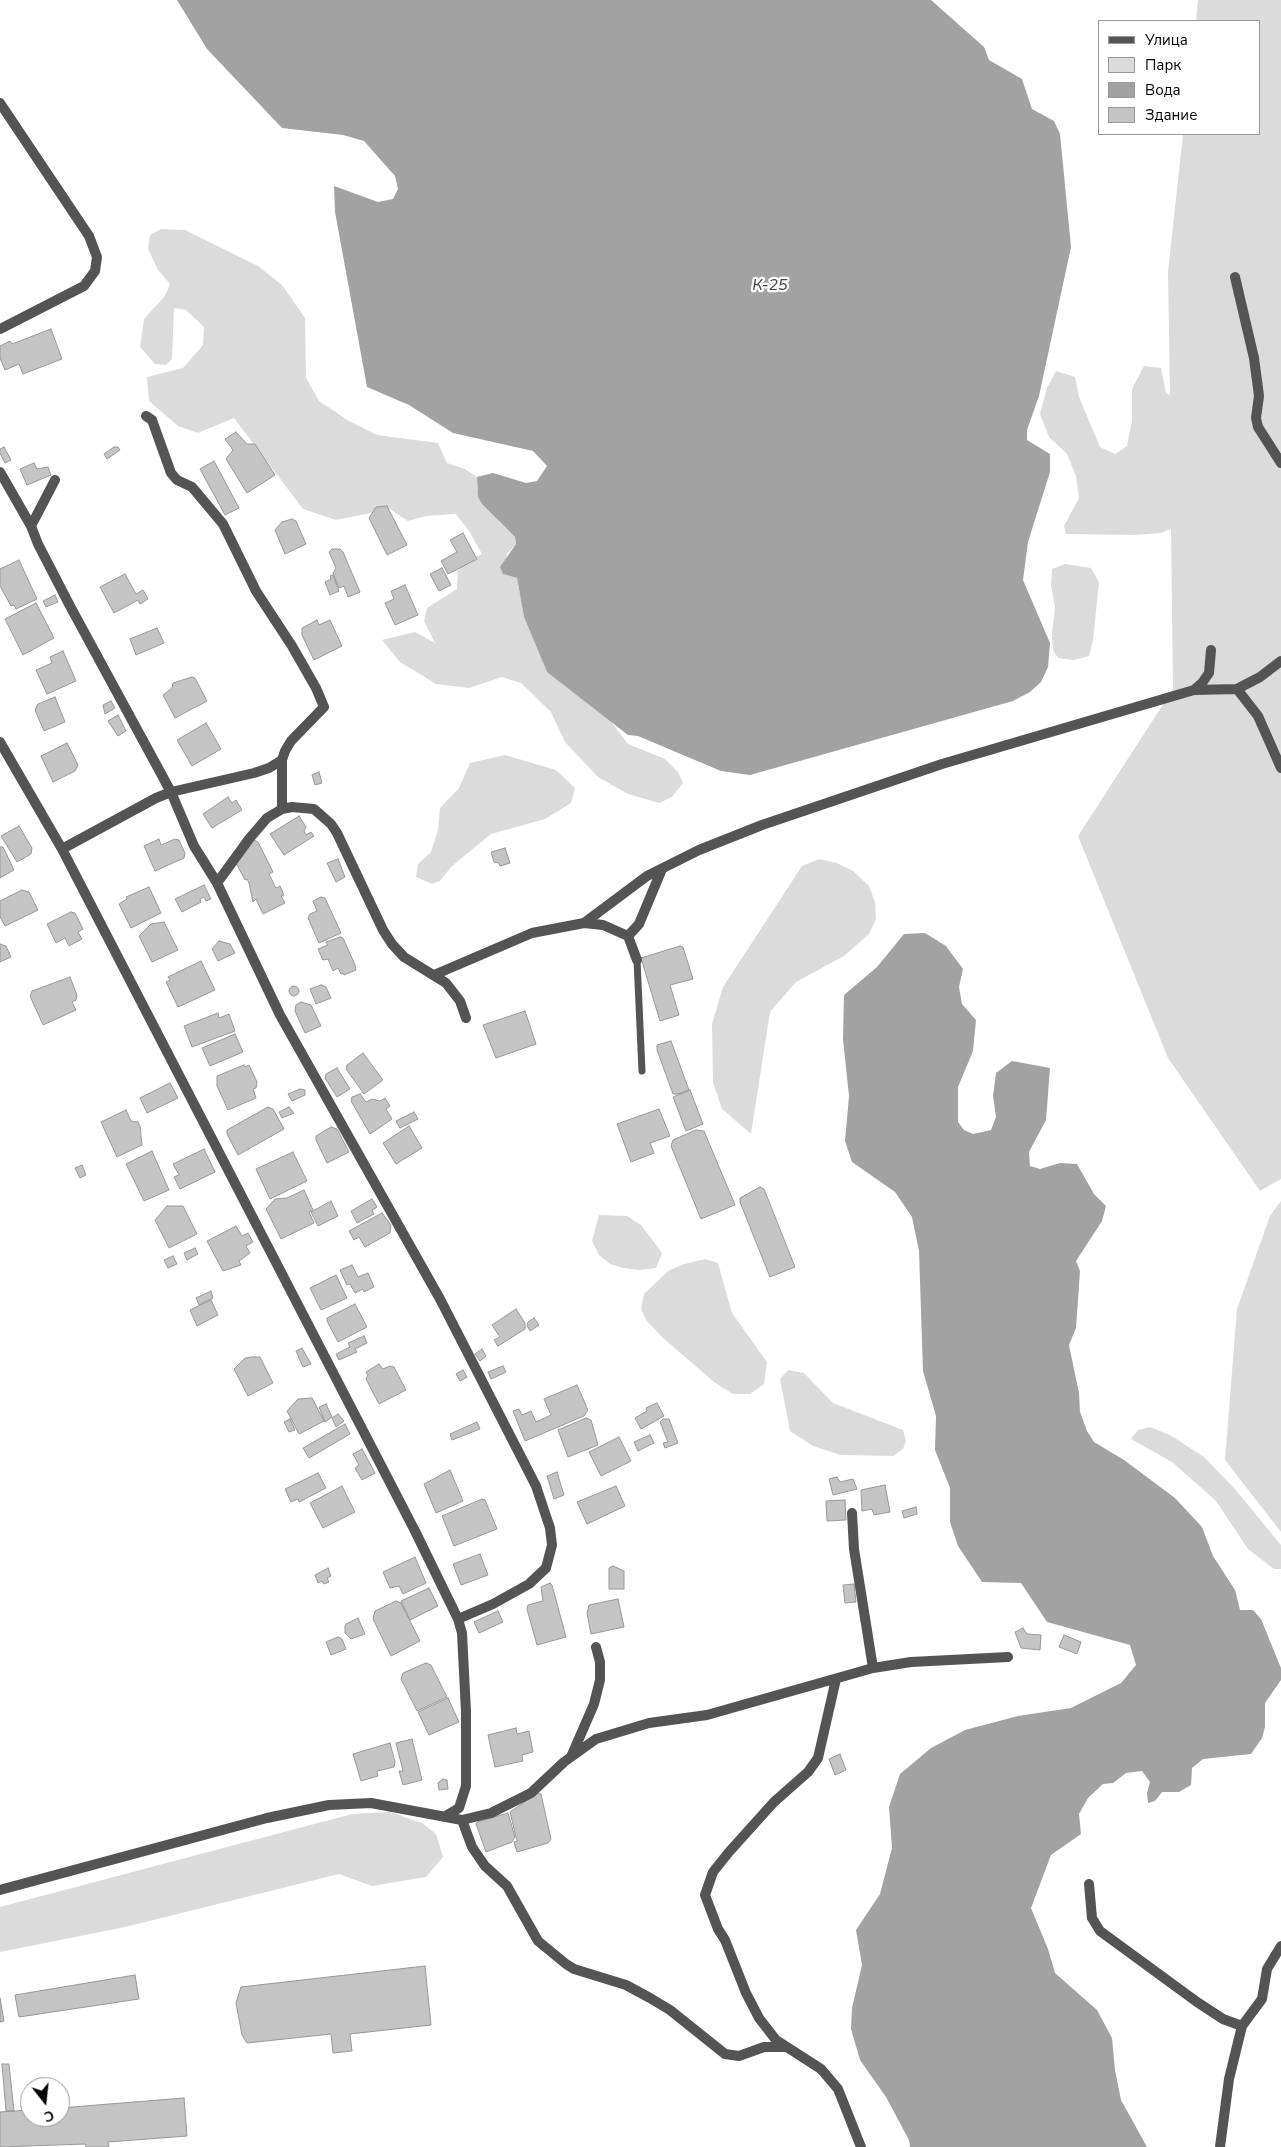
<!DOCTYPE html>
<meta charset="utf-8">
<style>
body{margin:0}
#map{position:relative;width:1281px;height:2147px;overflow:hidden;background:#fff;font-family:"Nunito Sans",sans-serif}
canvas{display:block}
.legend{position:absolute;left:1098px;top:20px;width:162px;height:115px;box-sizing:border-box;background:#fff;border:1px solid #999;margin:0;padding:6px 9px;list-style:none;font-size:15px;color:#000}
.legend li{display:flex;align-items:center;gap:10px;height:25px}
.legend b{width:25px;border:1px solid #999}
.north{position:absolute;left:20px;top:2077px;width:50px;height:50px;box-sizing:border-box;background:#fff;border:1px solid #999;border-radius:50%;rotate:164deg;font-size:14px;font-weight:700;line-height:20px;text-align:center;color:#000}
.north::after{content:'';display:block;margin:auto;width:18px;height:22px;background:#000;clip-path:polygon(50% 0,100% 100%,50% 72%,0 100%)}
</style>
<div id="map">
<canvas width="1281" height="2147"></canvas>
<ul class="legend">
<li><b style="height:6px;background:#545454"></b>Улица</li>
<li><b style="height:14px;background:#dbdbdb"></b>Парк</li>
<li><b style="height:14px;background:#a2a2a2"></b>Вода</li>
<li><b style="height:14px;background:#c4c4c4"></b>Здание</li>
</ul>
<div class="north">С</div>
</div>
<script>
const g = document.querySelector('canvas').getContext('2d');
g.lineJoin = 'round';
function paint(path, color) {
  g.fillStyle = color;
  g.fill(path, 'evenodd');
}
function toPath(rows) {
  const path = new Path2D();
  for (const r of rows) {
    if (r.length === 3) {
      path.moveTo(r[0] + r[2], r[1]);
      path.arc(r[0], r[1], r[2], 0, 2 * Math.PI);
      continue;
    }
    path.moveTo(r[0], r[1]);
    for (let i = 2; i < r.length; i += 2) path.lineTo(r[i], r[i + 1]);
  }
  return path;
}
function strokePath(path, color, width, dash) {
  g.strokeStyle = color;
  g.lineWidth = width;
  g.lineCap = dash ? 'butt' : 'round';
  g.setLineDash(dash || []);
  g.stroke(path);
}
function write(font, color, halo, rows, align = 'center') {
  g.font = font + ' "Nunito Sans",sans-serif';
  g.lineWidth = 4.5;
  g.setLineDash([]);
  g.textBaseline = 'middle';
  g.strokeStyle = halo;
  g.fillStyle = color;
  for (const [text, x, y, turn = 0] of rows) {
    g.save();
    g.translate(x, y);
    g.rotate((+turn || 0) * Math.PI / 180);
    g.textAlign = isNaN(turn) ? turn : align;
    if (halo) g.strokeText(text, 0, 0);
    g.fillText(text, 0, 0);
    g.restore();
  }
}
paint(toPath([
 [1198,0,1281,0,1281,1179,1260,1191,1168,1058,1078,836,1173,689,1171,529,1161,533,1134,535,1066,534,1064,526,1079,498,1076,476,1067,454,1049,437,1040,414,1047,388,1056,371,1075,377,1079,397,1100,447,1115,454,1127,446,1132,421,1132,389,1144,366,1161,368,1166,393,1170,395,1168,272,1183,134,1260,134,1260,21,1196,21],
 [161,229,185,230,258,266,282,285,305,318,306,378,319,401,349,421,377,435,438,443,447,463,465,469,477,477,477,489,500,523,515,537,516,544,507,554,503,574,517,578,524,617,547,672,609,719,628,744,665,759,678,772,683,783,672,797,659,803,628,794,598,777,565,742,551,712,521,683,502,677,469,688,436,684,400,662,382,640,415,632,435,643,424,621,427,608,457,589,458,565,482,554,469,531,456,514,426,516,408,521,390,509,336,520,303,509,234,418,198,433,178,426,149,401,147,377,183,368,203,345,204,327,186,310,174,308,172,359,166,365,155,364,140,347,144,319,165,296,170,284,158,270,148,249,150,235],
 [1065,564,1091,568,1099,582,1093,640,1089,656,1074,660,1058,658,1053,650,1052,633,1055,607,1051,586,1052,569],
 [505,755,556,770,575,788,571,803,545,819,491,834,451,867,440,881,432,884,416,877,418,864,431,852,438,830,440,808,459,788,470,763],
 [819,859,837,863,853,871,869,886,875,902,876,919,869,934,844,956,796,982,770,1012,751,1134,722,1109,713,1082,712,1024,723,987,802,866],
 [1281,1201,1281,1532,1225,1460,1237,1309,1270,1216],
 [599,1215,627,1216,641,1225,662,1253,656,1268,639,1270,623,1268,610,1264,599,1255,592,1241],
 [705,1259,718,1263,732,1313,767,1362,764,1384,750,1394,733,1394,714,1382,663,1338,646,1320,641,1309,644,1294,668,1271,684,1264],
 [788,1370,804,1373,833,1403,903,1430,906,1441,903,1449,893,1456,841,1455,813,1446,790,1431,780,1379],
 [1150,1427,1170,1435,1204,1457,1234,1488,1281,1545,1281,1569,1274,1569,1248,1549,1216,1501,1172,1462,1131,1439,1138,1430],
 [390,1812,422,1823,436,1834,443,1857,426,1877,372,1886,339,1874,125,1927,0,1952,0,1907,352,1814]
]), '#dbdbdb');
paint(toPath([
 [177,0,931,0,984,47,989,60,1022,79,1032,109,1054,121,1060,134,1071,247,1039,396,1027,430,1027,440,1050,454,1050,472,1028,542,1023,580,1050,643,1048,667,1041,682,1030,692,1013,701,750,775,721,771,638,736,628,735,547,672,524,617,517,578,503,574,500,567,516,544,515,537,482,504,478,497,477,477,493,473,526,483,537,481,547,466,533,451,453,433,409,405,367,387,335,212,334,186,378,202,393,199,398,189,395,176,364,141,343,135,282,128,207,49],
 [925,933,946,946,963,969,959,987,962,1004,976,1020,973,1051,958,1087,958,1122,964,1130,973,1134,991,1130,996,1117,993,1096,996,1073,1012,1061,1050,1068,1046,1120,1029,1152,1030,1166,1040,1169,1060,1163,1077,1164,1094,1194,1106,1206,1102,1221,1076,1261,1080,1271,1076,1328,1069,1345,1079,1393,1080,1412,1087,1431,1094,1442,1124,1460,1175,1498,1202,1527,1213,1556,1235,1590,1240,1610,1253,1610,1261,1619,1281,1668,1281,1680,1265,1703,1265,1727,1262,1738,1251,1754,1203,1759,1192,1768,1191,1785,1179,1792,1162,1792,1155,1801,1148,1803,1147,1793,1150,1782,1142,1771,1126,1773,1113,1783,1103,1784,1088,1798,1079,1814,1081,1834,1051,1855,1031,1908,1048,1949,1055,1973,1097,2010,1112,2038,1115,2070,1121,2100,1147,2147,910,2147,909,2140,886,2097,860,2060,851,2029,852,2008,862,1965,856,1930,880,1894,892,1848,889,1807,900,1774,931,1748,965,1730,1018,1716,1071,1708,1121,1683,1136,1665,1130,1645,1047,1622,1021,1583,982,1582,958,1546,950,1522,950,1488,935,1450,936,1416,923,1371,919,1251,912,1217,895,1192,852,1162,845,1141,849,1096,843,1039,844,995,877,967,904,934]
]), '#a2a2a2');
const building = toPath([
 [51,329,62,359,23,374,19,364,5,370,0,358,0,346,10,341,12,344,51,329],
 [236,432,247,444,255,444,275,475,247,493,226,459,233,450,225,439,236,432],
 [4,447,11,460,5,463,0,453,0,449,4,447],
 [114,447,118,447,120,450,107,459,104,454,114,447],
 [214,461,239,508,225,515,200,469,214,461],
 [34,463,37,469,48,467,51,475,27,485,20,469,34,463],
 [387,506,407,545,387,555,369,518,376,507,387,506],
 [292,519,296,521,306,544,285,554,275,530,282,522,292,519],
 [463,533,477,559,448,574,441,561,457,552,450,540,463,533],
 [332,549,340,549,343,552,360,592,348,597,344,586,339,588,333,573,336,568,329,552,332,549],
 [19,560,37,599,16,609,14,605,11,606,0,586,0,569,19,560],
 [442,568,451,585,439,591,430,574,442,568],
 [125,574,136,594,143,590,148,599,140,604,138,600,114,613,100,587,125,574],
 [333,575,339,591,330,595,325,582,331,579,330,576,333,575],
 [405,585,418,615,395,625,385,603,394,599,391,591,405,585],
 [55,595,58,602,46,607,43,601,55,595],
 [36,603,54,638,23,655,5,619,36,603],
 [317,620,319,625,330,620,342,646,314,660,302,635,302,628,317,620],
 [157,628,164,643,136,655,130,639,157,628],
 [63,651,76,681,47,694,36,670,52,663,50,657,63,651],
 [192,677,195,678,207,701,175,718,163,695,172,688,173,683,192,677],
 [55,697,65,722,44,731,35,710,38,704,55,697],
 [111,701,115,708,105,714,103,705,111,701],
 [118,715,126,731,118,736,108,721,118,715],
 [206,723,221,749,192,766,177,740,206,723],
 [67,743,78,765,75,771,53,782,41,756,67,743],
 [319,772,322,783,315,785,312,775,319,772],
 [228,797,232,803,236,800,242,810,212,828,203,814,228,797],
 [299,816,306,827,304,831,306,835,311,832,314,836,284,855,270,834,299,816],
 [19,826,32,848,31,854,17,862,1,836,19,826],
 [159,839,161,845,175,839,179,840,185,853,184,858,155,871,144,846,159,839],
 [254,840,258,842,273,872,269,874,276,888,280,886,284,895,281,896,285,903,263,914,256,899,253,902,249,883,247,879,245,880,236,863,254,840],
 [0,847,3,847,14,870,0,878,0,847],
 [505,848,510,863,500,866,499,863,494,862,491,852,505,848],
 [338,859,345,877,336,882,327,863,338,859],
 [204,885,211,899,206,901,204,897,200,899,201,902,182,912,175,899,204,885],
 [149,887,161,913,131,928,119,904,127,899,126,897,149,887],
 [22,890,29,892,38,910,5,926,0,917,0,901,22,890],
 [321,897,325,898,341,933,319,943,308,918,310,914,317,911,313,901,321,897],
 [71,912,75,913,83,929,78,932,82,939,69,946,65,938,56,943,47,924,71,912],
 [164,922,178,950,152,962,139,936,151,924,164,922],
 [340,937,343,938,355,965,356,970,344,975,343,973,341,974,338,968,333,971,328,959,323,960,322,958,318,949,328,945,326,942,340,937],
 [219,941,230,944,235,953,218,961,212,949,219,941],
 [0,944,6,946,11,957,0,962,0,944],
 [680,946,683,947,693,979,670,985,679,1015,660,1021,641,958,680,946],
 [201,961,215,990,178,1007,166,982,170,980,168,977,201,961],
 [70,977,77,995,76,1000,72,1002,76,1010,43,1025,30,996,32,991,70,977],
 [321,985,326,987,331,998,316,1004,310,989,321,985],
 [294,991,5],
 [301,1002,311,1005,321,1026,305,1033,295,1011,296,1005,301,1002],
 [525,1011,536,1044,496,1058,483,1025,525,1011],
 [218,1013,219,1018,229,1014,235,1031,192,1047,184,1026,218,1013],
 [235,1034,243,1052,210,1066,202,1048,235,1034],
 [671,1041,689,1090,678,1094,673,1094,657,1050,657,1045,671,1041],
 [363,1053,383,1080,364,1094,346,1069,347,1065,363,1053],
 [244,1065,245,1067,249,1065,257,1082,256,1088,253,1089,256,1098,228,1110,217,1086,217,1076,244,1065],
 [337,1068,350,1089,337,1097,325,1078,326,1074,337,1068],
 [170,1083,178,1098,147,1113,140,1098,170,1083],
 [300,1089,305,1090,305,1095,292,1101,288,1094,300,1089],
 [690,1090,703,1124,686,1131,673,1097,690,1090],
 [360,1094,366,1102,372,1099,380,1101,385,1098,390,1106,386,1109,392,1119,370,1134,351,1101,352,1097,360,1094],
 [268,1107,273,1109,284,1129,238,1155,227,1134,227,1130,268,1107],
 [289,1107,294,1113,282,1118,279,1112,289,1107],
 [659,1109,670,1136,650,1143,654,1153,631,1162,617,1124,659,1109],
 [126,1110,131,1121,138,1122,140,1126,142,1145,117,1157,101,1122,126,1110],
 [414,1112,418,1119,400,1128,396,1121,414,1112],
 [409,1126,422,1148,396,1164,383,1143,409,1126],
 [331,1127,337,1129,349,1152,327,1163,316,1140,316,1136,331,1127],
 [696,1130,704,1131,735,1205,701,1219,671,1146,673,1140,696,1130],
 [204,1149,215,1172,180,1189,174,1177,179,1175,173,1164,204,1149],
 [152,1151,169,1190,144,1201,126,1164,152,1151],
 [293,1152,307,1181,270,1199,256,1169,293,1152],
 [82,1165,86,1175,80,1178,75,1168,82,1165],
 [760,1187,764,1189,795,1267,770,1277,740,1202,740,1198,760,1187],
 [304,1190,313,1210,309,1212,314,1223,281,1239,266,1209,275,1199,287,1198,304,1190],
 [372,1199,377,1207,372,1210,374,1214,357,1223,351,1211,372,1199],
 [331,1201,338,1216,318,1226,311,1212,331,1201],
 [167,1206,183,1206,197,1234,169,1248,155,1220,167,1206],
 [382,1213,391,1225,390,1233,365,1247,359,1237,354,1240,349,1231,382,1213],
 [236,1226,242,1236,248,1233,253,1242,246,1246,250,1253,239,1261,241,1265,223,1271,207,1241,236,1226],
 [195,1248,198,1254,187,1260,184,1253,195,1248],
 [173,1256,177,1264,168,1268,164,1260,173,1256],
 [352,1265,358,1277,368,1273,374,1287,364,1292,363,1289,355,1293,350,1284,347,1285,340,1270,352,1265],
 [336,1275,347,1298,321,1310,310,1288,336,1275],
 [211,1291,213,1298,199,1305,196,1298,211,1291],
 [211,1300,218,1315,197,1326,190,1310,211,1300],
 [355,1304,367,1327,338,1342,327,1321,327,1318,355,1304],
 [516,1309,525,1323,525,1329,498,1346,494,1340,500,1337,492,1325,516,1309],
 [534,1318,539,1325,530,1331,527,1325,528,1322,534,1318],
 [364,1336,367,1343,355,1349,357,1352,339,1360,336,1354,350,1347,348,1343,364,1336],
 [302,1348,311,1364,303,1367,296,1351,302,1348],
 [482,1349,486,1356,480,1361,475,1354,482,1349],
 [252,1357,260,1357,273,1383,248,1396,234,1369,245,1358,252,1357],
 [379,1364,383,1369,390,1366,394,1367,406,1390,379,1404,366,1379,368,1375,366,1372,379,1364],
 [503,1366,506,1372,491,1379,488,1372,503,1366],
 [463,1370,467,1377,460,1381,456,1374,463,1370],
 [577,1385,588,1410,584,1416,525,1441,513,1411,519,1409,522,1415,531,1411,536,1422,551,1415,544,1399,577,1385],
 [312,1398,324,1421,299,1434,287,1411,298,1399,312,1398],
 [657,1403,664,1416,641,1429,635,1418,647,1411,646,1408,657,1403],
 [326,1404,332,1417,325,1422,319,1407,326,1404],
 [338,1414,344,1421,336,1427,332,1418,338,1414],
 [586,1418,591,1420,598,1445,568,1457,558,1430,586,1418],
 [290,1419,295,1430,289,1432,284,1422,290,1419],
 [663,1419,669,1419,678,1443,665,1448,663,1443,668,1442,660,1422,663,1419],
 [477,1422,480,1429,452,1440,450,1434,477,1422],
 [345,1424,350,1434,309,1458,303,1448,345,1424],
 [650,1435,654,1443,638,1451,634,1442,650,1435],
 [619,1437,631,1461,601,1476,589,1452,619,1437],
 [362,1449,375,1473,362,1480,355,1468,359,1465,353,1454,362,1449],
 [450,1470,463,1501,436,1513,424,1484,450,1470],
 [557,1472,564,1495,554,1499,547,1476,557,1472],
 [318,1473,326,1488,299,1502,298,1499,291,1502,285,1489,318,1473],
 [837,1477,840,1482,853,1479,857,1489,833,1495,829,1479,837,1477],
 [885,1485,890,1512,874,1515,872,1509,862,1511,861,1490,885,1485],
 [342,1486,355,1512,323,1528,310,1503,342,1486],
 [616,1486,625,1506,587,1524,577,1502,616,1486],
 [482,1499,485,1500,497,1529,454,1546,442,1516,482,1499],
 [845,1500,846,1520,827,1521,826,1501,845,1500],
 [916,1507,917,1514,904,1518,902,1511,916,1507],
 [480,1554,488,1575,461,1585,453,1564,480,1554],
 [415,1557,426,1583,403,1594,399,1586,390,1588,383,1572,415,1557],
 [613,1566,624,1571,624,1589,609,1589,609,1568,613,1566],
 [328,1568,331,1576,327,1578,329,1582,324,1584,322,1581,318,1583,315,1575,328,1568],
 [550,1583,552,1585,566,1637,537,1645,527,1609,528,1605,543,1601,541,1587,550,1583],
 [854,1584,856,1602,845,1603,843,1585,854,1584],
 [429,1588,438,1606,410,1620,401,1601,429,1588],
 [618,1599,624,1627,591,1634,587,1613,589,1605,618,1599],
 [396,1601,401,1603,420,1641,391,1656,373,1619,375,1611,396,1601],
 [498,1611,503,1622,479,1633,474,1622,498,1611],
 [358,1618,365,1634,351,1639,345,1633,345,1626,346,1624,358,1618],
 [1023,1628,1027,1634,1041,1635,1040,1650,1021,1648,1015,1632,1023,1628],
 [1064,1635,1081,1642,1077,1654,1059,1647,1064,1635],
 [338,1637,342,1639,346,1649,331,1655,326,1642,338,1637],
 [426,1663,431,1665,447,1697,417,1711,401,1679,403,1673,426,1663],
 [448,1698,459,1722,429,1735,418,1712,448,1698],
 [516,1728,517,1734,529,1731,533,1752,522,1755,523,1761,495,1767,488,1735,516,1728],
 [412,1739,422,1780,403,1785,399,1771,403,1771,396,1743,412,1739],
 [390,1743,395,1762,394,1767,377,1771,378,1776,361,1781,353,1754,390,1743],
 [840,1754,846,1770,835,1775,829,1759,840,1754],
 [443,1779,447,1780,448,1789,439,1790,438,1783,443,1779],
 [538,1793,541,1794,551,1839,548,1843,517,1852,514,1842,517,1841,510,1812,538,1793],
 [508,1813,515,1837,512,1842,486,1852,476,1824,477,1822,508,1813],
 [425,1966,431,2025,350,2034,352,2051,333,2053,331,2034,247,2043,242,2035,236,2003,241,1987,425,1966],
 [135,1975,139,1999,19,2017,15,1995,135,1975],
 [0,1998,4,2021,0,2022,0,1998],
 [2,2064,9,2064,14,2111,6,2111,2,2064],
 [184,2098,187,2136,108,2142,109,2147,86,2147,85,2144,0,2147,0,2112,30,2110,30,2117,60,2117,60,2108,184,2098]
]);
paint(building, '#c4c4c4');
strokePath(building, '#989898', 1);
strokePath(toPath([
 [637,960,642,1071]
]), '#545454', 7);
strokePath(toPath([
 [0,103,89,236,97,257,95,271,84,286,0,329],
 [1235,277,1254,358,1259,396,1256,418,1258,427,1281,463],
 [146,416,152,420,171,473,177,480,192,487,223,524,256,591,292,646,316,688,324,707,291,741,285,751,282,760,282,809],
 [0,472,31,526,38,544,70,606,171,792,194,846,217,883,280,1015,440,1299,536,1486,550,1528,552,1545,546,1568,529,1584,493,1604,458,1619],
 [31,526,55,480],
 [1237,689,1258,716,1281,768],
 [1194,690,1202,683,1209,673,1211,650],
 [0,742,62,849,415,1531,458,1619,462,1633,466,1712,466,1786,459,1808,444,1817],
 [62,849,156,798,171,792,254,773,269,768,282,760],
 [217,883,249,839,267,818,282,809,292,807,314,809,331,824,337,833,383,930,392,944,404,957,446,983,460,1001,466,1018],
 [584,923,647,876,699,850,762,825,942,764,1194,690,1237,689,1260,677,1281,661],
 [628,936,639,924,662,869],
 [434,975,532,933,584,923,603,925,628,936,637,960],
 [852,1513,854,1549,873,1668],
 [836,1679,818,1758,808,1772,774,1802,729,1852,713,1872,705,1895,718,1929,725,1940,746,1993,759,2018,776,2040,821,2069,838,2089,861,2147],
 [571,1757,594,1704,600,1680,600,1662,596,1647],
 [462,1820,472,1847,485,1866,507,1886,538,1941,566,1964,574,1969,626,1985,650,1998,670,2010,725,2054,739,2056,764,2047,784,2047],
 [1089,1884,1092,1918,1100,1931,1197,2002,1223,2019,1242,2026],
 [0,1890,267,1818,329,1805,371,1803,462,1820,491,1813,531,1793,564,1762,596,1739,649,1723,707,1715,873,1668,911,1662,1008,1657],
 [1220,2147,1229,2079,1242,2026,1262,1999,1267,1969,1281,1946]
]), '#545454', 10);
write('italic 16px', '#434343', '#fff', [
 ["К-25",770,286]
]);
</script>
